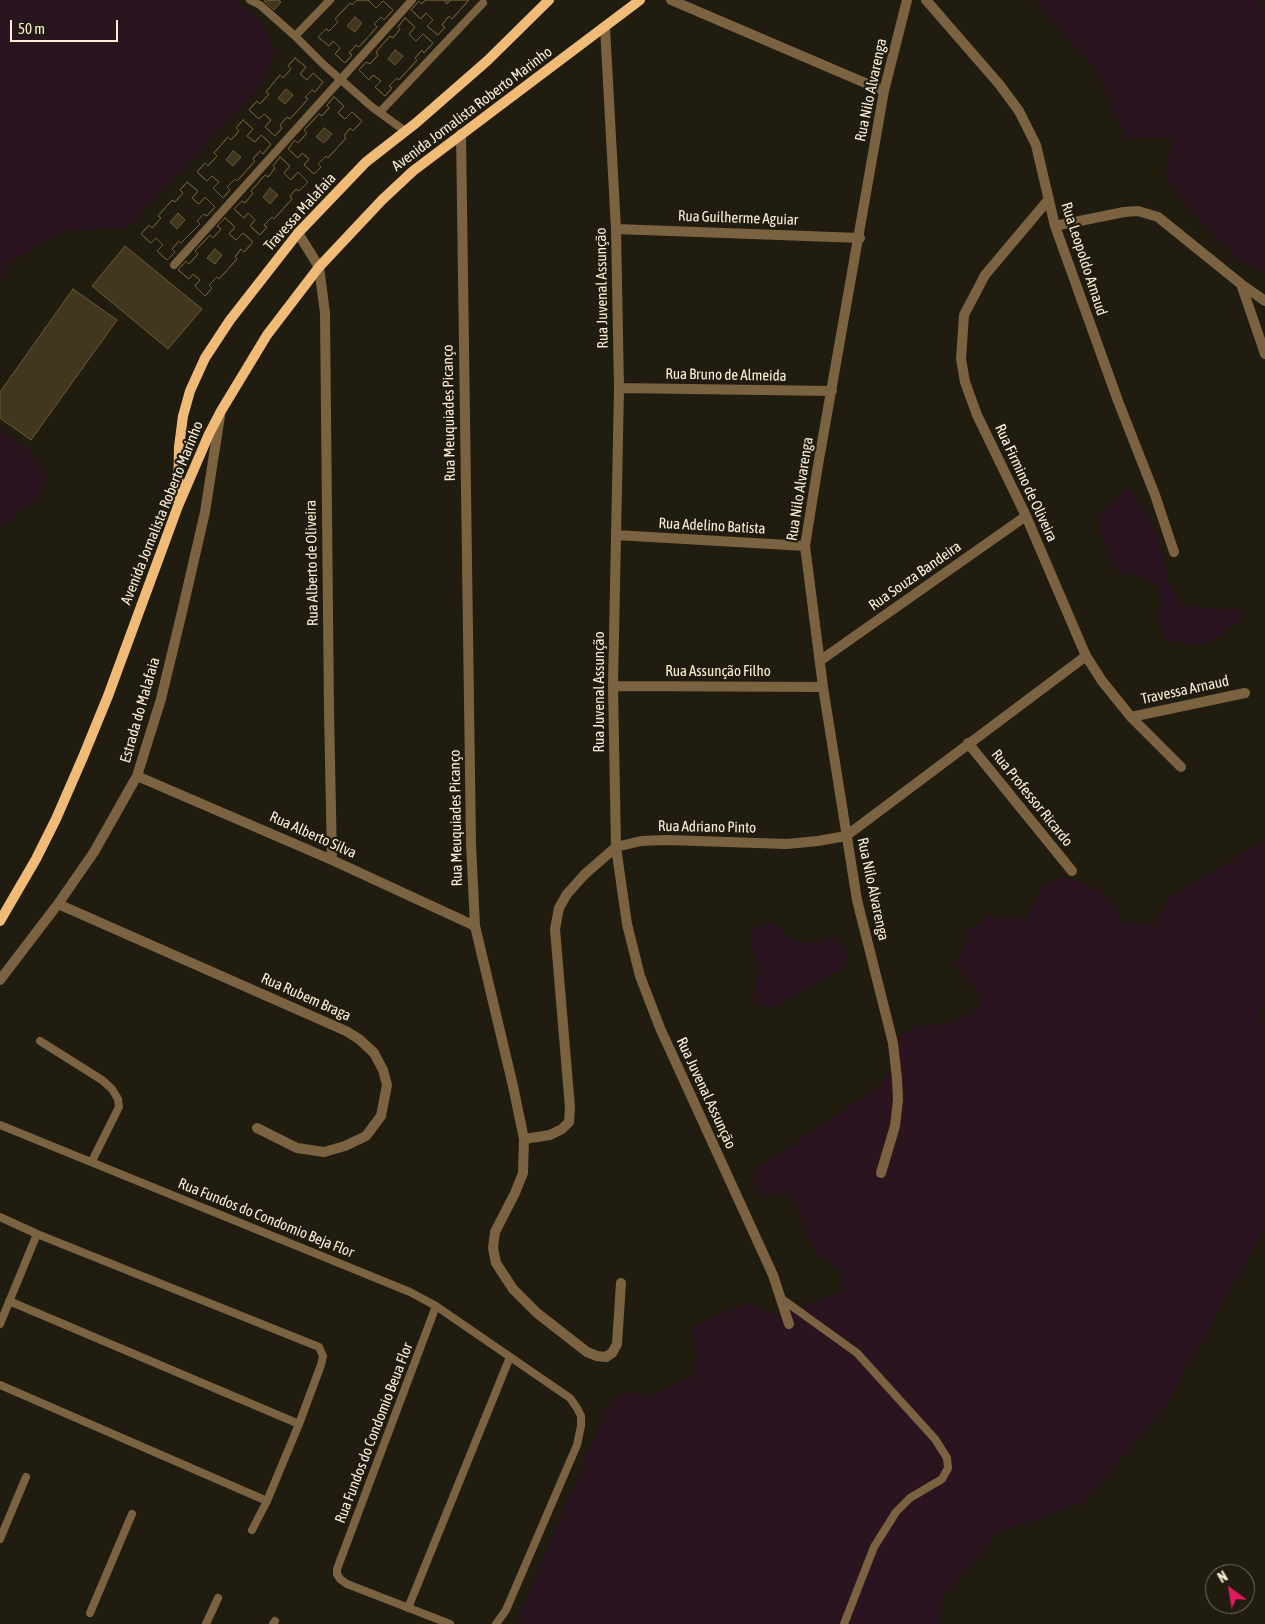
<!DOCTYPE html>
<meta charset="utf-8">
<style>
body{margin:0}
#map{position:relative;width:1265px;height:1624px;overflow:hidden;background:#211c10;font-family:"Asap Condensed",sans-serif}
canvas{display:block}
.north{position:absolute;left:1205px;top:1564px;width:50px;height:50px;box-sizing:border-box;background:#211c10;border:1px solid #78705e;border-radius:50%;rotate:329deg;font-size:14px;font-weight:700;line-height:20px;text-align:center;color:#faedd4}
.north::after{content:'';display:block;margin:auto;width:18px;height:22px;background:#e21861;clip-path:polygon(50% 0,100% 100%,50% 72%,0 100%)}
.scale{position:absolute;left:10px;top:20px;width:108px;height:22px;box-sizing:border-box;border:2px solid #faedd4;border-top:0;padding-left:6px;font-size:15px;line-height:18px;white-space:nowrap;color:#faedd4;-webkit-text-stroke:4px #211c10;paint-order:stroke}
</style>
<div id="map">
<canvas width="1265" height="1624"></canvas>
<div class="north">N</div>
<div class="scale">50 m</div>
</div>
<script>
const g = document.querySelector('canvas').getContext('2d');
g.lineJoin = 'round';
function paint(path, color) {
  g.fillStyle = color;
  g.fill(path, 'evenodd');
}
function toPath(rows) {
  const path = new Path2D();
  for (const r of rows) {
    path.moveTo(r[0], r[1]);
    for (let i = 2; i < r.length; i += 2) path.lineTo(r[i], r[i + 1]);
  }
  return path;
}
function strokePath(path, color, width, dash) {
  g.strokeStyle = color;
  g.lineWidth = width;
  g.lineCap = dash ? 'butt' : 'round';
  g.setLineDash(dash || []);
  g.stroke(path);
}
function write(font, color, halo, rows, align = 'center') {
  g.font = font + ' "Asap Condensed",sans-serif';
  g.lineWidth = 4.5;
  g.setLineDash([]);
  g.textBaseline = 'middle';
  g.strokeStyle = halo;
  g.fillStyle = color;
  for (const [text, x, y, turn = 0] of rows) {
    g.save();
    g.translate(x, y);
    g.rotate((+turn || 0) * Math.PI / 180);
    g.textAlign = isNaN(turn) ? turn : align;
    if (halo) g.strokeText(text, 0, 0);
    g.fillText(text, 0, 0);
    g.restore();
  }
}
paint(toPath([
 [0,0,236,0,264,24,275,56,261,85,127,228,73,230,57,235,8,264,0,279],
 [1035,0,1257,0,1265,10,1265,273,1241,262,1210,232,1182,200,1168,181,1165,171,1172,145,1170,138,1127,138,1093,65,1062,33],
 [0,429,34,454,48,480,32,503,0,528],
 [1129,487,1143,510,1158,537,1169,583,1181,604,1199,608,1244,610,1240,621,1211,640,1197,645,1163,640,1160,619,1162,597,1156,584,1134,574,1118,572,1109,557,1100,532,1101,513],
 [1265,838,1265,1004,1259,1012,1265,1029,1265,1227,1166,1405,1083,1503,999,1532,943,1597,939,1624,516,1624,606,1409,619,1395,629,1392,651,1396,693,1377,698,1357,691,1328,749,1302,775,1315,841,1292,841,1271,815,1252,798,1212,787,1193,766,1196,753,1187,754,1171,839,1113,869,1094,897,1066,898,1037,915,1027,942,1024,971,1015,980,1005,977,991,956,965,969,930,989,916,1026,920,1042,885,1061,877,1077,880,1104,892,1123,922,1153,925,1169,897,1259,844],
 [768,924,777,926,792,940,810,943,833,936,848,956,844,967,774,1008,752,1002,758,966,752,948,749,932]
]), '#2a141f');
const building = toPath([
 [279,0,281,2,274,10,264,1,279,0],
 [357,0,370,0,369,1,376,8,383,1,393,10,384,20,381,17,374,24,377,27,359,47,356,45,349,53,352,55,345,63,335,54,340,48,333,41,329,46,318,37,326,29,329,31,338,22,335,19,350,3,352,5,357,0],
 [355,17,362,23,355,32,347,26,355,17],
 [357,0,370,0,369,1,376,8,383,1,393,10,384,20,381,17,374,24,377,27,359,47,356,45,349,53,352,55,345,63,335,54,340,48,333,41,329,46,318,37,326,29,329,31,338,22,335,19,350,3,352,5,357,0],
 [425,0,443,0,447,4,451,0,469,0,452,19,449,16,442,25,445,27,438,35,427,26,433,20,426,13,421,19,411,10,419,1,422,4,425,0],
 [425,0,469,0,452,19,449,16,442,25,445,27,438,35,427,26,433,20,426,13,421,19,411,10,419,1,422,4,425,0],
 [405,18,415,27,409,34,416,41,423,34,433,43,424,53,422,50,415,58,417,60,399,80,397,78,389,86,392,88,385,96,375,87,381,81,373,75,369,80,359,70,366,62,370,64,378,55,376,52,390,36,393,38,400,29,398,27,405,18],
 [395,50,403,56,395,65,388,59,395,50],
 [405,18,415,27,409,34,416,41,423,34,433,43,424,53,422,50,415,58,417,60,399,80,397,78,389,86,392,88,385,96,375,87,381,81,373,75,369,80,359,70,366,62,370,64,378,55,376,52,390,36,393,38,400,29,398,27,405,18],
 [295,58,306,67,300,74,307,80,313,73,323,82,315,92,312,90,305,97,308,99,290,119,287,117,280,125,282,128,275,136,265,127,271,120,264,114,259,119,249,110,257,101,260,104,269,94,266,92,280,75,283,78,291,69,288,66,295,58],
 [286,89,293,95,285,104,278,98,286,89],
 [295,58,306,67,300,74,307,80,313,73,323,82,315,92,312,90,305,97,308,99,290,119,287,117,280,125,282,128,275,136,265,127,271,120,264,114,259,119,249,110,257,101,260,104,269,94,266,92,280,75,283,78,291,69,288,66,295,58],
 [334,97,344,106,338,113,345,119,352,112,362,121,353,131,350,128,344,136,346,138,328,158,326,156,318,164,321,167,314,174,304,165,309,159,302,153,298,158,288,149,295,140,298,143,307,133,304,130,319,114,322,116,329,108,327,105,334,97],
 [324,128,332,134,324,143,316,137,324,128],
 [334,97,344,106,338,113,345,119,352,112,362,121,353,131,350,128,344,136,346,138,328,158,326,156,318,164,321,167,314,174,304,165,309,159,302,153,298,158,288,149,295,140,298,143,307,133,304,130,319,114,322,116,329,108,327,105,334,97],
 [243,120,253,129,247,136,255,142,261,135,271,144,263,154,260,151,253,159,255,161,237,181,235,179,227,187,230,190,223,198,213,188,219,182,212,176,207,181,197,172,205,163,208,166,217,156,214,153,228,137,231,140,239,131,236,128,243,120],
 [233,151,241,157,233,166,226,160,233,151],
 [243,120,253,129,247,136,255,142,261,135,271,144,263,154,260,151,253,159,255,161,237,181,235,179,227,187,230,190,223,198,213,188,219,182,212,176,207,181,197,172,205,163,208,166,217,156,214,153,228,137,231,140,239,131,236,128,243,120],
 [280,157,290,166,284,173,291,180,298,172,308,182,299,191,296,189,290,196,292,199,274,219,272,217,264,225,267,227,260,235,250,226,255,220,248,213,244,218,234,209,242,201,245,203,253,193,251,191,265,175,268,177,275,168,273,166,280,157],
 [270,188,278,195,270,204,263,197,270,188],
 [280,157,290,166,284,173,291,180,298,172,308,182,299,191,296,189,290,196,292,199,274,219,272,217,264,225,267,227,260,235,250,226,255,220,248,213,244,218,234,209,242,201,245,203,253,193,251,191,265,175,268,177,275,168,273,166,280,157],
 [187,182,198,191,192,198,199,204,205,197,215,207,207,216,204,214,197,221,200,224,181,243,179,241,172,249,175,252,167,260,157,251,163,245,156,238,151,243,141,234,149,225,152,228,161,218,158,216,172,200,175,202,183,193,180,190,187,182],
 [178,213,185,220,177,229,170,222,178,213],
 [187,182,198,191,192,198,199,204,205,197,215,207,207,216,204,214,197,221,200,224,181,243,179,241,172,249,175,252,167,260,157,251,163,245,156,238,151,243,141,234,149,225,152,228,161,218,158,216,172,200,175,202,183,193,180,190,187,182],
 [225,218,235,227,229,234,236,240,243,233,253,242,244,252,241,249,235,257,237,259,219,279,217,277,209,285,212,288,205,296,195,286,200,280,193,274,189,279,178,270,186,261,189,264,198,254,195,251,210,235,213,238,221,229,217,226,225,218],
 [215,249,222,255,215,264,207,258,215,249],
 [225,218,235,227,229,234,236,240,243,233,253,242,244,252,241,249,235,257,237,259,219,279,217,277,209,285,212,288,205,296,195,286,200,280,193,274,189,279,178,270,186,261,189,264,198,254,195,251,210,235,213,238,221,229,217,226,225,218],
 [125,246,202,309,168,349,92,286,125,246],
 [73,289,117,320,31,440,0,418,0,392,73,289]
]);
paint(building, '#40371e');
strokePath(building, '#695b32', 1);
strokePath(toPath([
 [250,0,260,5,295,36,324,65,372,107,405,131],
 [295,36,330,0],
 [380,112,483,3],
 [174,265,412,0],
 [40,1041,102,1080,112,1089,118,1099,119,1107,92,1161],
 [0,1125,410,1292,436,1306,570,1398,577,1408,581,1416,581,1426,577,1445,506,1610,496,1624],
 [0,1217,37,1234,319,1347,323,1356,321,1365,299,1424,267,1501,252,1530],
 [782,1299,857,1353,935,1439,947,1458,948,1468,942,1479,910,1498,896,1512,874,1547,844,1624],
 [9,1301,299,1424],
 [436,1306,337,1569,337,1574,340,1579,347,1584,450,1624],
 [0,1324,37,1234],
 [0,1385,267,1501],
 [0,1539,26,1477],
 [408,1608,510,1357],
 [90,1613,132,1514],
 [206,1624,218,1598],
 [273,1624,275,1621]
]), '#7b6240', 8);
strokePath(toPath([
 [671,0,884,91],
 [926,0,999,84,1019,111,1036,145,1055,226,1118,401,1155,495,1174,552],
 [605,27,616,229,619,388,613,686,616,847,627,924,640,976,660,1028,773,1275,789,1324],
 [461,134,471,844,475,926,513,1086,524,1139,523,1173,515,1193,495,1232,493,1248,496,1263,513,1289,537,1313,587,1352,597,1356,606,1357,612,1353,617,1344,621,1283],
 [1049,199,985,275,964,315,961,359,965,382,977,415,1026,516,1086,656,1102,681,1131,717,1181,767],
 [1055,226,1124,212,1138,211,1158,217,1241,284,1265,301],
 [616,229,860,238],
 [298,233,319,267,325,313,329,711,332,860],
 [1241,284,1265,354],
 [619,388,832,391],
 [616,535,805,546],
 [821,660,1026,516],
 [613,686,823,687],
 [1131,717,1245,693],
 [968,743,1072,871],
 [137,776,332,860,475,926],
 [58,904,346,1031,359,1039,374,1053,383,1070,387,1085,381,1116,366,1136,345,1146,324,1152,297,1148,257,1128],
 [0,980,58,904,94,852,137,776,161,699,182,612,205,512,220,416],
 [524,1139,550,1135,562,1129,569,1122,570,1108,555,929,559,908,567,894,585,874,616,847,641,841,667,840,787,844,818,841,846,836,1086,656],
 [881,1173,895,1126,898,1100,897,1079,893,1043,857,900,823,687,805,546,817,471,884,91,907,0]
]), '#7b6240', 10);
strokePath(toPath([
 [178,501,179,447,183,416,190,391,205,358,230,320,298,233,366,162,416,123,487,61,549,0],
 [0,921,36,859,56,819,83,757,108,696,178,506,209,434,221,411,267,335,319,267,382,200,413,171,640,0]
]), '#f0bb76', 10);
write('15px', '#faedd4', '#211c10', [
 ["Rua Nilo Alvarenga",871,90,-78],
 ["Avenida Jornalista Roberto Marinho",472,109,-37],
 ["Travessa Malafaia",300,212,-48],
 ["Rua Guilherme Aguiar",738,218,2],
 ["Rua Leopoldo Arnaud",1084,259,72],
 ["Rua Juvenal Assunção",602,288,-91],
 ["Rua Bruno de Almeida",726,375,1],
 ["Rua Meuquiades Picanço",449,413,-91],
 ["Rua Firmino de Oliveira",1026,483,65],
 ["Rua Nilo Alvarenga",800,489,-81],
 ["Avenida Jornalista Roberto Marinho",162,513,-68],
 ["Rua Adelino Batista",712,526,3],
 ["Rua Alberto de Oliveira",312,563,-91],
 ["Rua Souza Bandeira",915,576,-35],
 ["Rua Assunção Filho",718,671],
 ["Travessa Arnaud",1185,690,-12],
 ["Rua Juvenal Assunção",599,692,-90],
 ["Estrada do Malafaia",140,710,-74],
 ["Rua Professor Ricardo",1032,798,51],
 ["Rua Meuquiades Picanço",456,818,-91],
 ["Rua Adriano Pinto",707,827,1],
 ["Rua Alberto Silva",313,835,24],
 ["Rua Nilo Alvarenga",873,889,78],
 ["Rua Rubem Braga",306,997,24],
 ["Rua Juvenal Assunção",706,1093,65],
 ["Rua Fundos do Condomio Beja Flor",266,1218,22],
 ["Rua Fundos do Condomio Beua Flor",374,1433,-69]
]);
</script>
